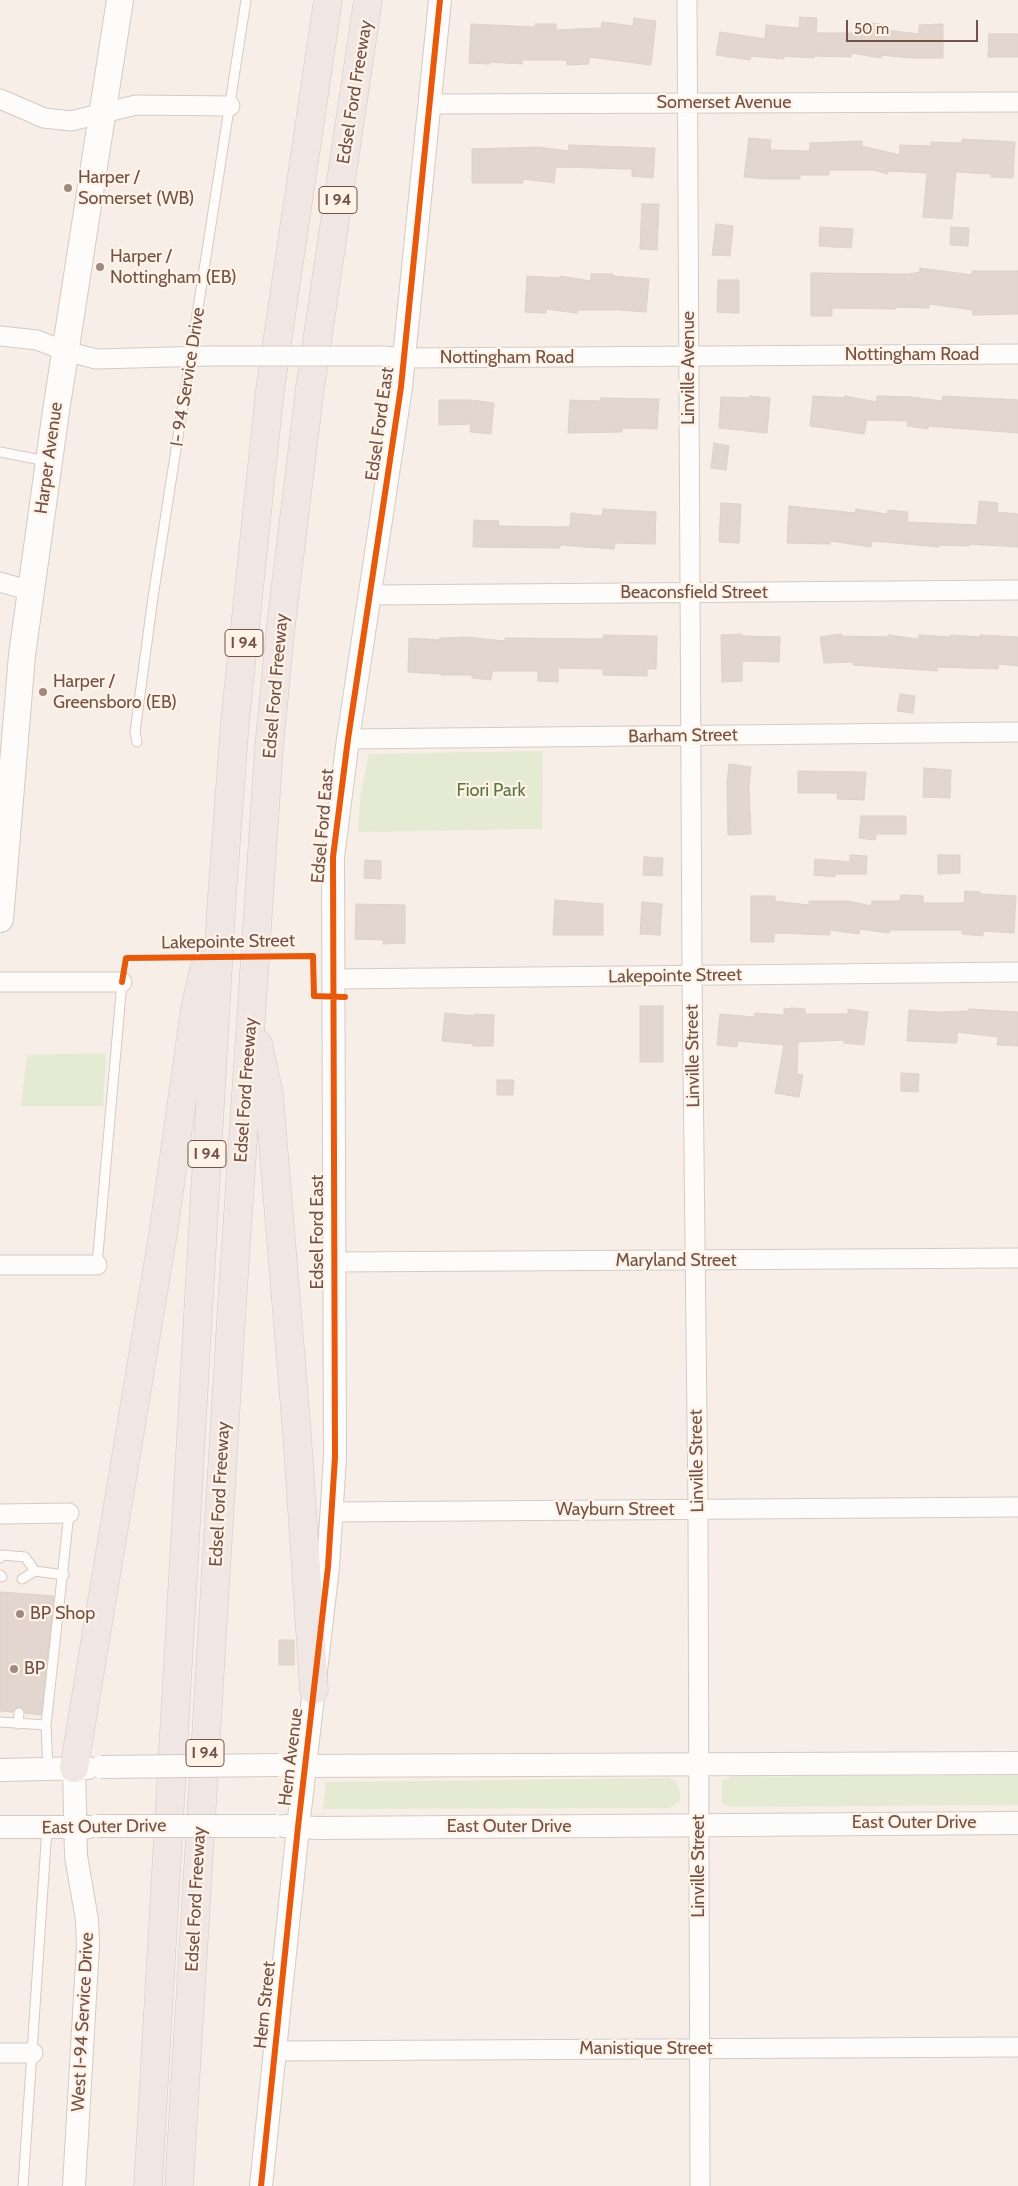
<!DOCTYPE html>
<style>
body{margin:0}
#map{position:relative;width:1018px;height:2186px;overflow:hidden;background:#f6eee7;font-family:Cabin,sans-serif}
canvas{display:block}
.scale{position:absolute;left:846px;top:20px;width:132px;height:22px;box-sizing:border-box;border:2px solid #735248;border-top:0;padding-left:6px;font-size:15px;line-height:18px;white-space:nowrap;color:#735248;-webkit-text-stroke:4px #fff3e7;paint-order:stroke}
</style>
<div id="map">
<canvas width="1018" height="2186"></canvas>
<div class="scale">50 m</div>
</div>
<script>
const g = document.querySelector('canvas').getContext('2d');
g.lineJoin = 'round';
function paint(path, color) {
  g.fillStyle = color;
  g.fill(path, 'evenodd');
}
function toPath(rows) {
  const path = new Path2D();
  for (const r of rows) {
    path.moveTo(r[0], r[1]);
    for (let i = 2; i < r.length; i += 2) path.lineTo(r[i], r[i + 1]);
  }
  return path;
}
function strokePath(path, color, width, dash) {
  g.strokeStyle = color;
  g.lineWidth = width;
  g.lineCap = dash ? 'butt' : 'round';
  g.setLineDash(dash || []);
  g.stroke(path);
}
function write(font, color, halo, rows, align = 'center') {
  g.font = font + ' Cabin,sans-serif';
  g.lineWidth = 4.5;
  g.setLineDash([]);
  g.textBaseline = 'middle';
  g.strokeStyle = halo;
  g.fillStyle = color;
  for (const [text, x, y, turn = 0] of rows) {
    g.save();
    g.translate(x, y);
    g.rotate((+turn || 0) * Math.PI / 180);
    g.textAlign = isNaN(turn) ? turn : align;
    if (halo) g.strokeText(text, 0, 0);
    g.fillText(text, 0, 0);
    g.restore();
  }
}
paint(toPath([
 [543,751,542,829,358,832,361,792,369,754],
 [106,1053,103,1106,21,1106,27,1055],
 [1018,1775,1018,1805,729,1807,722,1802,722,1781,731,1777],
 [669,1778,677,1782,680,1792,680,1800,677,1803,668,1808,323,1809,326,1782]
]), '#e4ebd2');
const building = toPath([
 [800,17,817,18,816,33,862,33,864,22,886,25,885,30,919,34,919,25,943,24,943,58,911,58,881,55,881,58,851,53,851,57,815,56,814,58,784,56,784,59,751,56,750,60,716,55,720,32,765,39,766,25,799,28,800,17],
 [634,18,656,21,651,65,589,57,589,64,567,65,567,60,522,60,522,64,490,62,490,64,469,63,471,24,535,27,535,24,556,24,556,30,601,28,602,22,633,26,634,18],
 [989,34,1018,34,1018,57,988,57,989,34],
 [749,138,771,140,770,150,810,151,810,143,862,141,862,146,900,155,900,145,931,146,931,142,962,143,962,139,1015,142,1013,178,991,177,991,174,956,172,952,219,923,217,927,173,888,171,888,174,873,170,829,170,829,175,800,175,800,179,767,179,744,177,749,138],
 [569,145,655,148,653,178,632,176,632,169,556,167,554,183,523,179,523,183,472,183,472,149,538,147,569,151,569,145],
 [642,204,659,204,657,250,640,249,642,204],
 [716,224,733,226,730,256,712,255,716,224],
 [820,227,853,229,851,248,819,246,820,227],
 [951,227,969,228,968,246,950,245,951,227],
 [920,268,972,275,972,271,1018,271,1018,314,973,315,973,310,929,304,929,308,896,307,896,309,832,308,832,316,811,316,811,273,909,274,920,272,920,268],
 [591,274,613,274,613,276,649,279,646,312,618,310,578,310,577,313,546,309,546,313,525,312,527,276,560,278,560,276,591,281,591,274],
 [718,280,739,280,739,313,717,312,718,280],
 [750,396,770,398,767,433,719,428,721,397,749,398,750,396],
 [813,396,845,398,845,396,877,402,877,396,911,397,942,401,943,396,1018,400,1018,433,928,426,928,429,907,426,908,421,867,420,864,434,810,426,813,396],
 [601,398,659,399,657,429,622,428,622,432,568,433,570,400,601,401,601,398],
 [439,400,470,400,494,403,491,434,470,432,471,424,439,425,439,400],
 [714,443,729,446,726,470,711,468,714,443],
 [979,501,998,503,997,512,1018,514,1018,547,969,544,969,546,939,545,939,547,872,541,871,547,830,541,830,544,787,543,789,506,855,513,856,509,887,514,888,510,908,512,907,522,977,525,979,501],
 [721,503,741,504,739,543,719,542,721,503],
 [603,509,656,512,655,544,615,543,614,549,560,545,560,548,473,547,474,520,499,521,498,526,570,527,571,513,602,516,603,509],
 [741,634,741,636,780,637,779,662,742,661,742,681,722,682,721,635,741,634],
 [841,634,841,636,887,637,888,635,918,639,919,635,951,637,951,635,980,637,980,635,1018,637,1018,666,999,664,998,669,937,667,937,671,853,665,853,662,824,663,820,637,841,634],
 [604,635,657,636,656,669,647,669,647,676,603,675,603,669,558,668,558,682,538,681,538,671,492,671,491,680,472,678,472,675,441,675,441,674,408,672,409,638,440,640,440,638,466,637,505,641,505,638,603,639,604,635],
 [900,694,915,696,913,713,897,711,900,694],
 [729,764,751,767,749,787,751,834,728,835,727,783,729,764],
 [924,768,951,770,950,798,923,797,924,768],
 [798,771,866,772,864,800,837,799,838,793,798,793,798,771],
 [861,816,906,816,906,834,876,834,875,840,859,838,861,816],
 [850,855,867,856,866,874,835,874,835,877,814,875,815,859,850,862,850,855],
 [938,855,960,855,960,873,938,874,938,855],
 [644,857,663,858,662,876,643,875,644,857],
 [365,860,381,861,381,879,364,878,365,860],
 [965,891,980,892,980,894,1016,896,1014,933,983,931,983,936,962,934,962,930,890,930,889,933,860,929,859,934,830,930,830,935,774,933,774,942,751,942,751,896,775,896,775,901,809,905,809,901,848,901,871,906,872,901,900,901,901,895,923,896,923,903,964,903,965,891],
 [555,900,603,904,603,935,553,935,555,900],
 [642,902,662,904,660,935,640,934,642,902],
 [356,904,405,905,405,943,383,944,383,940,355,939,356,904],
 [640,1006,663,1006,663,1062,640,1062,640,1006],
 [792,1008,805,1009,805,1014,848,1014,848,1009,868,1012,864,1045,844,1043,844,1040,798,1042,797,1074,803,1075,799,1097,775,1093,784,1045,738,1041,737,1047,717,1045,720,1014,754,1017,755,1013,784,1015,784,1009,792,1008],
 [969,1009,1018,1012,1018,1046,997,1045,998,1037,957,1032,957,1043,907,1041,909,1010,938,1012,968,1011,969,1009],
 [445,1013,474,1016,474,1014,494,1015,493,1046,473,1046,473,1044,442,1041,445,1013],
 [901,1073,919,1074,918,1092,901,1091,901,1073],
 [497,1080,514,1080,513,1095,497,1095,497,1080],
 [0,1592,54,1596,41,1715,25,1713,23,1708,19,1707,14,1709,13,1712,0,1711,0,1592],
 [279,1640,294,1640,294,1665,279,1665,279,1640]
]);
paint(building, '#e2d6cf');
strokePath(building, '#dfd0c9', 1);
const service = toPath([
 [0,452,46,461],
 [137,742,135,732,153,597,246,0],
 [97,1265,122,982],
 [0,1558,2,1555,25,1557,35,1571,22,1579],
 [35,1571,64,1575],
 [0,1575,2,1577],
 [0,1722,46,1725],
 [18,1724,19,1713],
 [48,1769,46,1725,69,1513],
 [23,2186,47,1828]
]);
const minor = toPath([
 [687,0,692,975,698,1509,700,2186],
 [0,99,44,118,71,121,136,105,230,106],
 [430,104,1018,102],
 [0,336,37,340,65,351,96,359,209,356],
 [383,356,405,358,1018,354],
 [0,582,31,591],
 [370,595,1018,590],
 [348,739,1018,732],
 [333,979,1018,972],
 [0,982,122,982],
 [333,1262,1018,1258],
 [0,1265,97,1265],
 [332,1512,1018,1507],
 [0,1514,69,1513],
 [275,2051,1018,2047],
 [0,2053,33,2053]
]);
const tertiary = toPath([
 [292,1766,1018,1763],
 [74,1768,76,1856,87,1920,88,1945,74,2186],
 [0,1770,88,1768],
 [284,1826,318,1828,1018,1823],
 [0,1827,89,1827],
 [261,2186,298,1827,328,1567,335,1457,333,857,348,739,401,387,440,0]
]);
const secondary = toPath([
 [0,919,22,655,56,411,120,0]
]);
const motorway = toPath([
 [258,1044,269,1094,297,1434,314,1690],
 [74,1768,163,1234,195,1009,205,965],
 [148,2186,222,896,235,721,270,390,328,0],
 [179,2186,231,1320,269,747,281,625,310,388,368,0]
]);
strokePath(service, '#d4cac5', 11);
strokePath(minor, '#d4cac5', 21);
strokePath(tertiary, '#d4cac5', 24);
strokePath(secondary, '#d4cac4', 28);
strokePath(motorway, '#d5c9c4', 29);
strokePath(service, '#fefcfb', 9);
strokePath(minor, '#fefcfb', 19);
strokePath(tertiary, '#fefcfb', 22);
strokePath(secondary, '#fefcfb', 26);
strokePath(motorway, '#f0e6e3', 28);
const minorBridge = toPath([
 [209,356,383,356]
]);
const tertiaryBridge = toPath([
 [101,1767,278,1765],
 [97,1826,276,1826]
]);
strokePath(minorBridge, '#d4cac5', 21, []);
strokePath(tertiaryBridge, '#d4cac5', 24, []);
strokePath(minorBridge, '#fefcfb', 19);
strokePath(tertiaryBridge, '#fefcfb', 22);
strokePath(toPath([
 [122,982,126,958,313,956,314,996,345,997],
 [261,2186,298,1827,328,1567,335,1457,333,857,348,739,401,387,440,0]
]), '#e8590c', 6);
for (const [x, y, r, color] of [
 [68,188,5,"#a18980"],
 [100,267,5,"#a18980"],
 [43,692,5,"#a18980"],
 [20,1614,5,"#a18980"],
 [14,1669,5,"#a18980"]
]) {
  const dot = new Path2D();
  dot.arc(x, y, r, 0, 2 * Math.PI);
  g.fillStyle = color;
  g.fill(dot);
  strokePath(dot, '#fff3e7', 2);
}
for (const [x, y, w] of [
 [338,200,38],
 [244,643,38],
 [207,1154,38],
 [205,1753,38]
]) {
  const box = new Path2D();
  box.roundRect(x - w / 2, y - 13.5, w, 27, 4);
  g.fillStyle = '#fff3e7';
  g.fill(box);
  strokePath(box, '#735248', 1);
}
write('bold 16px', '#735248', null, [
 ["I 94",338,200],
 ["I 94",244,643],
 ["I 94",207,1154],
 ["I 94",205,1753]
]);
write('18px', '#735248', '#fff3e7', [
 ["Edsel Ford Freeway",355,92,-81],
 ["Somerset Avenue",724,103],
 ["Nottingham Road",912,355],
 ["Nottingham Road",507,358],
 ["Linville Avenue",689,368,-90],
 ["I- 94 Service Drive",188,377,-81],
 ["Edsel Ford East",380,424,-82],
 ["Harper Avenue",49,458,-82],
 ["Beaconsfield Street",694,593],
 ["Edsel Ford Freeway",276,686,-85],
 ["Barham Street",683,736,-1],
 ["Edsel Ford East",323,826,-85],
 ["Lakepointe Street",228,942,-1],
 ["Lakepointe Street",675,976,-1],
 ["Linville Street",693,1056,-91],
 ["Edsel Ford Freeway",246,1090,-86],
 ["Edsel Ford East",318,1232,-90],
 ["Maryland Street",676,1261],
 ["Linville Street",697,1461,-91],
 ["Edsel Ford Freeway",220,1494,-87],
 ["Wayburn Street",615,1510],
 ["Hern Avenue",291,1757,-83],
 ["East Outer Drive",914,1823],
 ["East Outer Drive",104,1827,-1],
 ["East Outer Drive",509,1827],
 ["Linville Street",699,1866,-90],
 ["Edsel Ford Freeway",196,1899,-87],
 ["Hern Street",265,2005,-84],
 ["West I-94 Service Drive",83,2022,-87],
 ["Manistique Street",646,2049]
]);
write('18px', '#735248', '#fff3e7', [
 ["Harper /",78,178],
 ["Somerset (WB)",78,199],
 ["Harper /",110,257],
 ["Nottingham (EB)",110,278],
 ["Harper /",53,682],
 ["Greensboro (EB)",53,703],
 ["BP Shop",30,1614],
 ["BP",24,1669]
], 'left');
write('18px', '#587840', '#fff3e7', [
 ["Fiori Park",491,791]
]);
</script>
